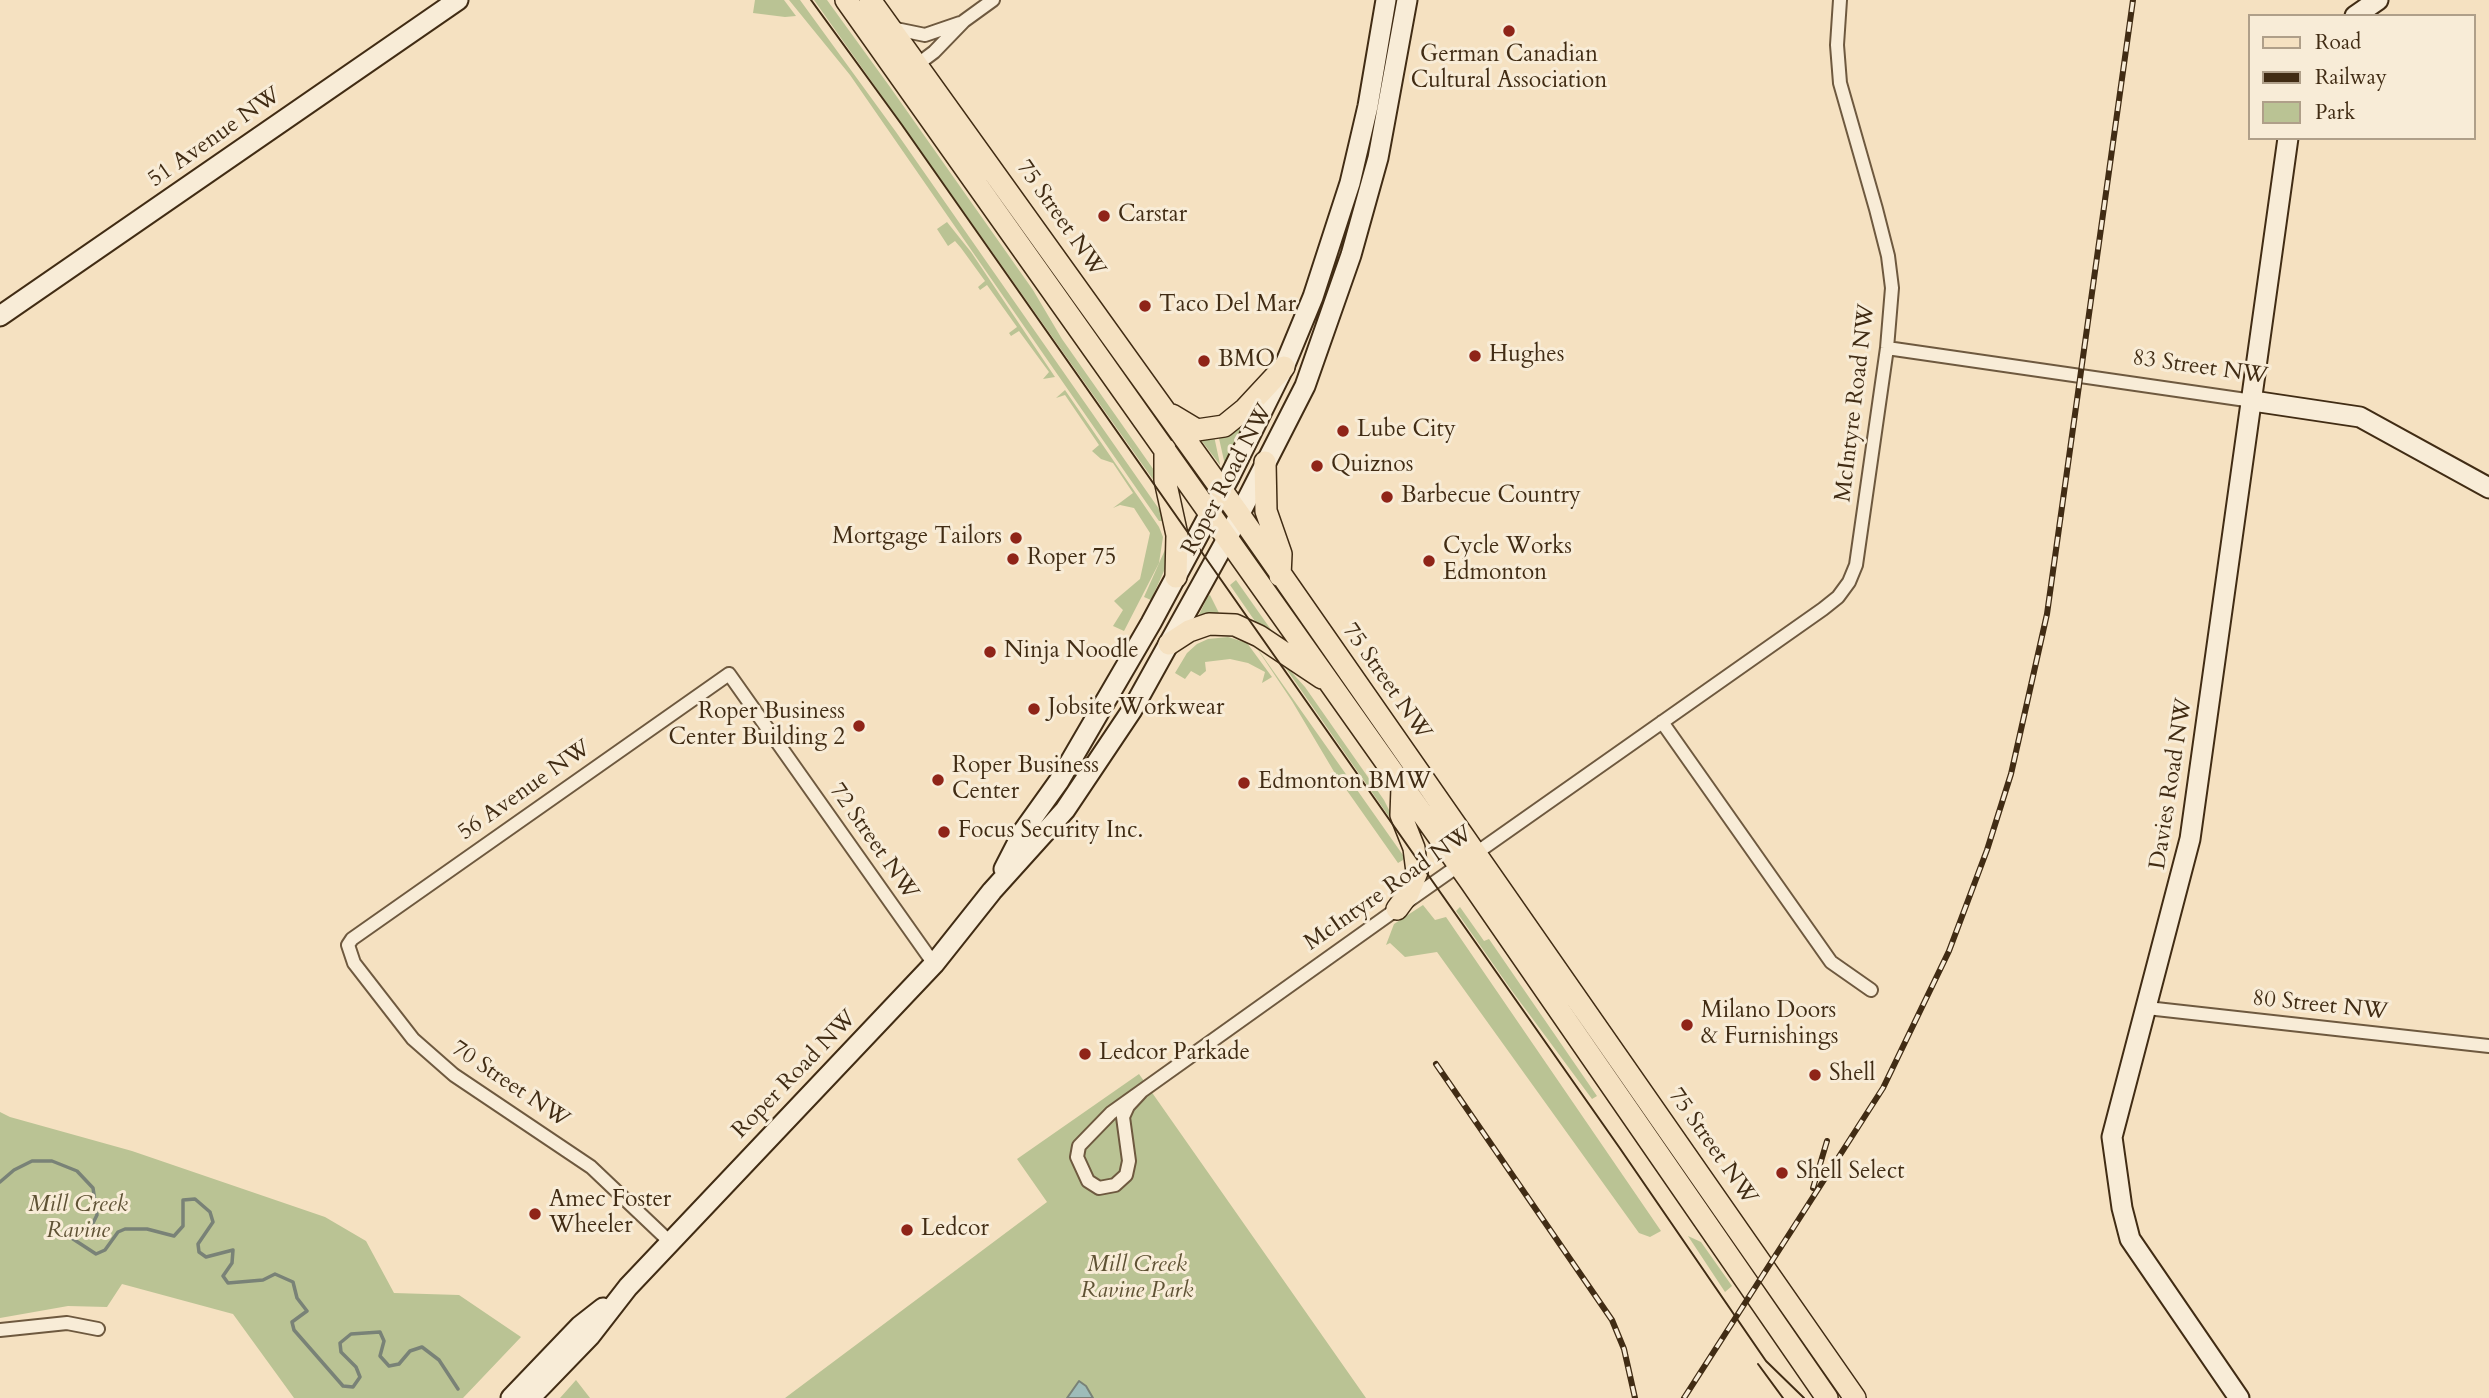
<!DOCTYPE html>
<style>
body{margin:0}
#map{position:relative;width:2489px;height:1398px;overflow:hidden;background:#f5e1c1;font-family:Cardo,serif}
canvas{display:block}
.legend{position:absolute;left:2248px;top:14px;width:228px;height:126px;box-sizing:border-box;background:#f8ecd7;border:2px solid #af9f89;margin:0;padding:9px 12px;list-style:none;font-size:21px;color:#412c14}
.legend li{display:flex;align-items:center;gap:14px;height:35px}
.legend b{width:35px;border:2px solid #af9f89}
</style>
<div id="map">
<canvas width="2489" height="1398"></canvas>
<ul class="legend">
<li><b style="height:9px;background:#f5e1c1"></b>Road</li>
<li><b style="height:9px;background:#412c14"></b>Railway</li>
<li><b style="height:19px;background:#bac394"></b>Park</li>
</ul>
</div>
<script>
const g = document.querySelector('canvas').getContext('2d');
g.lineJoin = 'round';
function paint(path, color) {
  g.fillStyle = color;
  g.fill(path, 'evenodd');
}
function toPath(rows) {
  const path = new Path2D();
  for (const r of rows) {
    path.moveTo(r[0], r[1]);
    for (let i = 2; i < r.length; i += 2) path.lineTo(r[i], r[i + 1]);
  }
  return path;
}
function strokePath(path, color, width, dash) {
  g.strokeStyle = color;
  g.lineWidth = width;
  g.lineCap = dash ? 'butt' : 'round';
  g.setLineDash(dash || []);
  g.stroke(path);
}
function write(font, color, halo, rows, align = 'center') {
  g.font = font + ' Cardo,serif';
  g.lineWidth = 6;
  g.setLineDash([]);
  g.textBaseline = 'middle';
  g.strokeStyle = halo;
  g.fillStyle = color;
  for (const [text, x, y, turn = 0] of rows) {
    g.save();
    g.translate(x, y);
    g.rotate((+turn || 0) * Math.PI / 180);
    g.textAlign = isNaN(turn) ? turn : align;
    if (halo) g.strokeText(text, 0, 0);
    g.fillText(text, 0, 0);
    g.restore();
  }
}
paint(toPath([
 [755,0,784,0,796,16,785,17,753,13],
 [789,0,800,0,896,132,1166,519,1164,521,1159,521,850,75],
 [814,0,827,0,890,87,1033,290,1062,339,1156,473,1164,495],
 [947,222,971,252,1055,377,1043,379,1049,372,1019,331,1011,336,1009,333,1017,327,987,285,980,290,978,287,985,281,961,248,955,241,948,246,937,229],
 [1065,390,1159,527,1163,537,1159,563,1124,631,1113,626,1123,610,1114,601,1140,579,1150,533,1134,508,1120,505,1113,508,1133,493,1113,463,1101,459,1092,451,1099,445,1065,395,1056,398],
 [1255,406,1225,465,1218,434],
 [1214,436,1220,464,1220,465,1201,440],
 [1168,543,1168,562,1151,600,1144,597],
 [1236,580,1279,641,1259,627,1230,585],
 [1210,595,1220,615,1197,619,1208,596],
 [1228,637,1247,643,1272,677,1262,683,1265,672,1248,663,1230,659,1205,662,1206,671,1200,676,1191,671,1185,679,1175,673,1187,653,1197,644,1208,639],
 [1250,638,1405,858,1403,860,1398,863,1336,775,1292,701],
 [1278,657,1305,687,1384,800,1401,834],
 [1423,905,1435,920,1446,917,1661,1231,1650,1237,1639,1233,1437,952,1405,957,1390,943,1386,945,1394,924],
 [1460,907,1484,941,1489,939,1597,1096,1592,1099,1512,991,1456,911],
 [1139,1074,1366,1398,785,1398,1047,1202,1017,1159],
 [0,1112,10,1117,132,1151,325,1217,366,1241,394,1293,459,1295,521,1337,463,1398,294,1398,233,1314,122,1284,107,1307,68,1306,0,1318],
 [1688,1236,1701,1242,1732,1286,1725,1292],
 [576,1380,590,1398,560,1398]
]), '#bac394');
const water = toPath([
 [1079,1381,1086,1386,1093,1398,1067,1398,1079,1381]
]);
paint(water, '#9ebcb9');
strokePath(water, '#798277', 2);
strokePath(toPath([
 [0,1182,14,1170,32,1161,52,1161,77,1171,93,1188,97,1215,91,1227,73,1230,70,1237,96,1254,105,1250,118,1232,125,1229,147,1229,174,1236,183,1226,183,1200,195,1199,210,1212,213,1222,198,1244,199,1252,206,1257,233,1250,232,1263,223,1276,228,1283,263,1280,275,1274,293,1282,297,1298,307,1311,292,1322,294,1330,343,1386,353,1387,360,1377,356,1367,341,1352,340,1343,351,1334,380,1332,384,1341,380,1356,389,1366,399,1364,410,1351,422,1347,439,1360,458,1389]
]), '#798277', 3.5);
const street = toPath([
 [891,28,925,35,960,23],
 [918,64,934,52,964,21,993,0],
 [1887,348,2253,401],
 [1662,722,1831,962,1871,990],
 [2147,1008,2489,1046],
 [1141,1092,1128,1106,1123,1117,1129,1161,1126,1175,1115,1185,1099,1188,1088,1181,1077,1157,1079,1146,1111,1113,1331,956,1418,894,1823,609,1838,597,1849,582,1856,565,1887,348,1892,288,1888,256,1876,209,1840,83,1837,45,1840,0],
 [670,1242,591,1167,454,1075,413,1039,354,963,348,945,352,939,729,674,934,964],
 [0,1330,67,1323,98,1329]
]);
const secondary = toPath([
 [2355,16,2378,0],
 [0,316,458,0],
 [2253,401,2360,417,2489,488],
 [1004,869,1024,830,1059,781,1151,623,1230,476,1284,367,1313,297,1350,183,1368,106,1386,0],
 [511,1398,580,1326,603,1308],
 [530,1398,590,1336,628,1287,934,964,992,891,1065,810,1132,710,1228,537,1305,386,1351,255,1378,158,1407,0],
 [2239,1398,2130,1239,2122,1208,2112,1137,2190,839,2288,138]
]);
const primary = toPath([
 [846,0,1470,881,1827,1398],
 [870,0,1239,514,1855,1398],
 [1172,415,1197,430,1224,426,1245,409,1284,367],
 [1165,449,1165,480,1177,535,1176,577],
 [1265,462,1266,511,1281,554,1280,576],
 [1169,644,1189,631,1209,624,1235,625,1259,636,1322,678],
 [1397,909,1408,894,1417,872,1414,848,1401,815,1402,787]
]);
strokePath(street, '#6e593f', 16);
strokePath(secondary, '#412c14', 23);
strokePath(primary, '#412c14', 24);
strokePath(street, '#f8ecd7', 12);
strokePath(secondary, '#f8ecd7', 19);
strokePath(primary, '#f5e1c1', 21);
strokePath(toPath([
 [811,0,902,125,1619,1147,1766,1361,1804,1398],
 [1758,1364,1783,1398]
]), '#412c14', 2);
const rail = toPath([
 [1436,1064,1612,1320,1624,1349,1635,1398],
 [1813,1188,1827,1141],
 [1684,1398,1883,1088,1949,951,1987,850,2011,774,2047,614,2133,0]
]);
strokePath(rail, '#412c14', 6);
strokePath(rail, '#f8ecd7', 3.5, [10]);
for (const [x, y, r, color] of [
 [1509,31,7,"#8f2418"],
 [1104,216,7,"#8f2418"],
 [1145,306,7,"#8f2418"],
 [1475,356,7,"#8f2418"],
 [1204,361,7,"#8f2418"],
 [1343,431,7,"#8f2418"],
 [1317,466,7,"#8f2418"],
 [1387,497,7,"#8f2418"],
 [1016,538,7,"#8f2418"],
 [1013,559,7,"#8f2418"],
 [1429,561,7,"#8f2418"],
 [990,652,7,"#8f2418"],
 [1034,709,7,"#8f2418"],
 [859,726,7,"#8f2418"],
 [938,780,7,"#8f2418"],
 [1244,783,7,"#8f2418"],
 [944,832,7,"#8f2418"],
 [1687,1025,7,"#8f2418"],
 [1085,1054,7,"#8f2418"],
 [1815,1075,7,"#8f2418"],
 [1782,1173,7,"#8f2418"],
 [535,1214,7,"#8f2418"],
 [907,1230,7,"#8f2418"]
]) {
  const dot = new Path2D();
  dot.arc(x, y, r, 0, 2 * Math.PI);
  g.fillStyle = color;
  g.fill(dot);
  strokePath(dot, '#f8ecd7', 2.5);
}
write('23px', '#412c14', '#f8ecd7', [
 ["German Canadian",1509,56,"center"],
 ["Cultural Association",1509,82,"center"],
 ["Carstar",1118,216],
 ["Taco Del Mar",1159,306],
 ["Hughes",1489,356],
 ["BMO",1218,361],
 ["Lube City",1357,431],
 ["Quiznos",1331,466],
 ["Barbecue Country",1401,497],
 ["Mortgage Tailors",1002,538,"right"],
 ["Cycle Works",1443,548],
 ["Edmonton",1443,574],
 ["Roper 75",1027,559],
 ["Ninja Noodle",1004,652],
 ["Jobsite Workwear",1048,709],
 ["Roper Business",845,713,"right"],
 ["Center Building 2",845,739,"right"],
 ["Roper Business",952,767],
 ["Center",952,793],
 ["Edmonton BMW",1258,783],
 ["Focus Security Inc.",958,832],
 ["Milano Doors",1701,1012],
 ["& Furnishings",1701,1038],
 ["Ledcor Parkade",1099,1054],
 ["Shell",1829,1075],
 ["Shell Select",1796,1173],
 ["Amec Foster",549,1201],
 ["Wheeler",549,1227],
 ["Ledcor",921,1230]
], 'left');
write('23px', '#412c14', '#f8ecd7', [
 ["51 Avenue NW",215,138,-35],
 ["75 Street NW",1060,219,55],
 ["83 Street NW",2200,368,8],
 ["McIntyre Road NW",1856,403,-83],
 ["Roper Road NW",1228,480,-62],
 ["75 Street NW",1386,682,55],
 ["Davies Road NW",2172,784,-81],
 ["56 Avenue NW",525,791,-35],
 ["72 Street NW",873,842,55],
 ["McIntyre Road NW",1389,889,-35],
 ["80 Street NW",2320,1006,6],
 ["Roper Road NW",795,1075,-46],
 ["70 Street NW",510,1085,34],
 ["75 Street NW",1712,1147,55]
]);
write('italic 23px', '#5f5234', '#f8ecd7', [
 ["Mill Creek",78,1206],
 ["Ravine",78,1232],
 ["Mill Creek",1137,1266],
 ["Ravine Park",1137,1292]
]);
</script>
